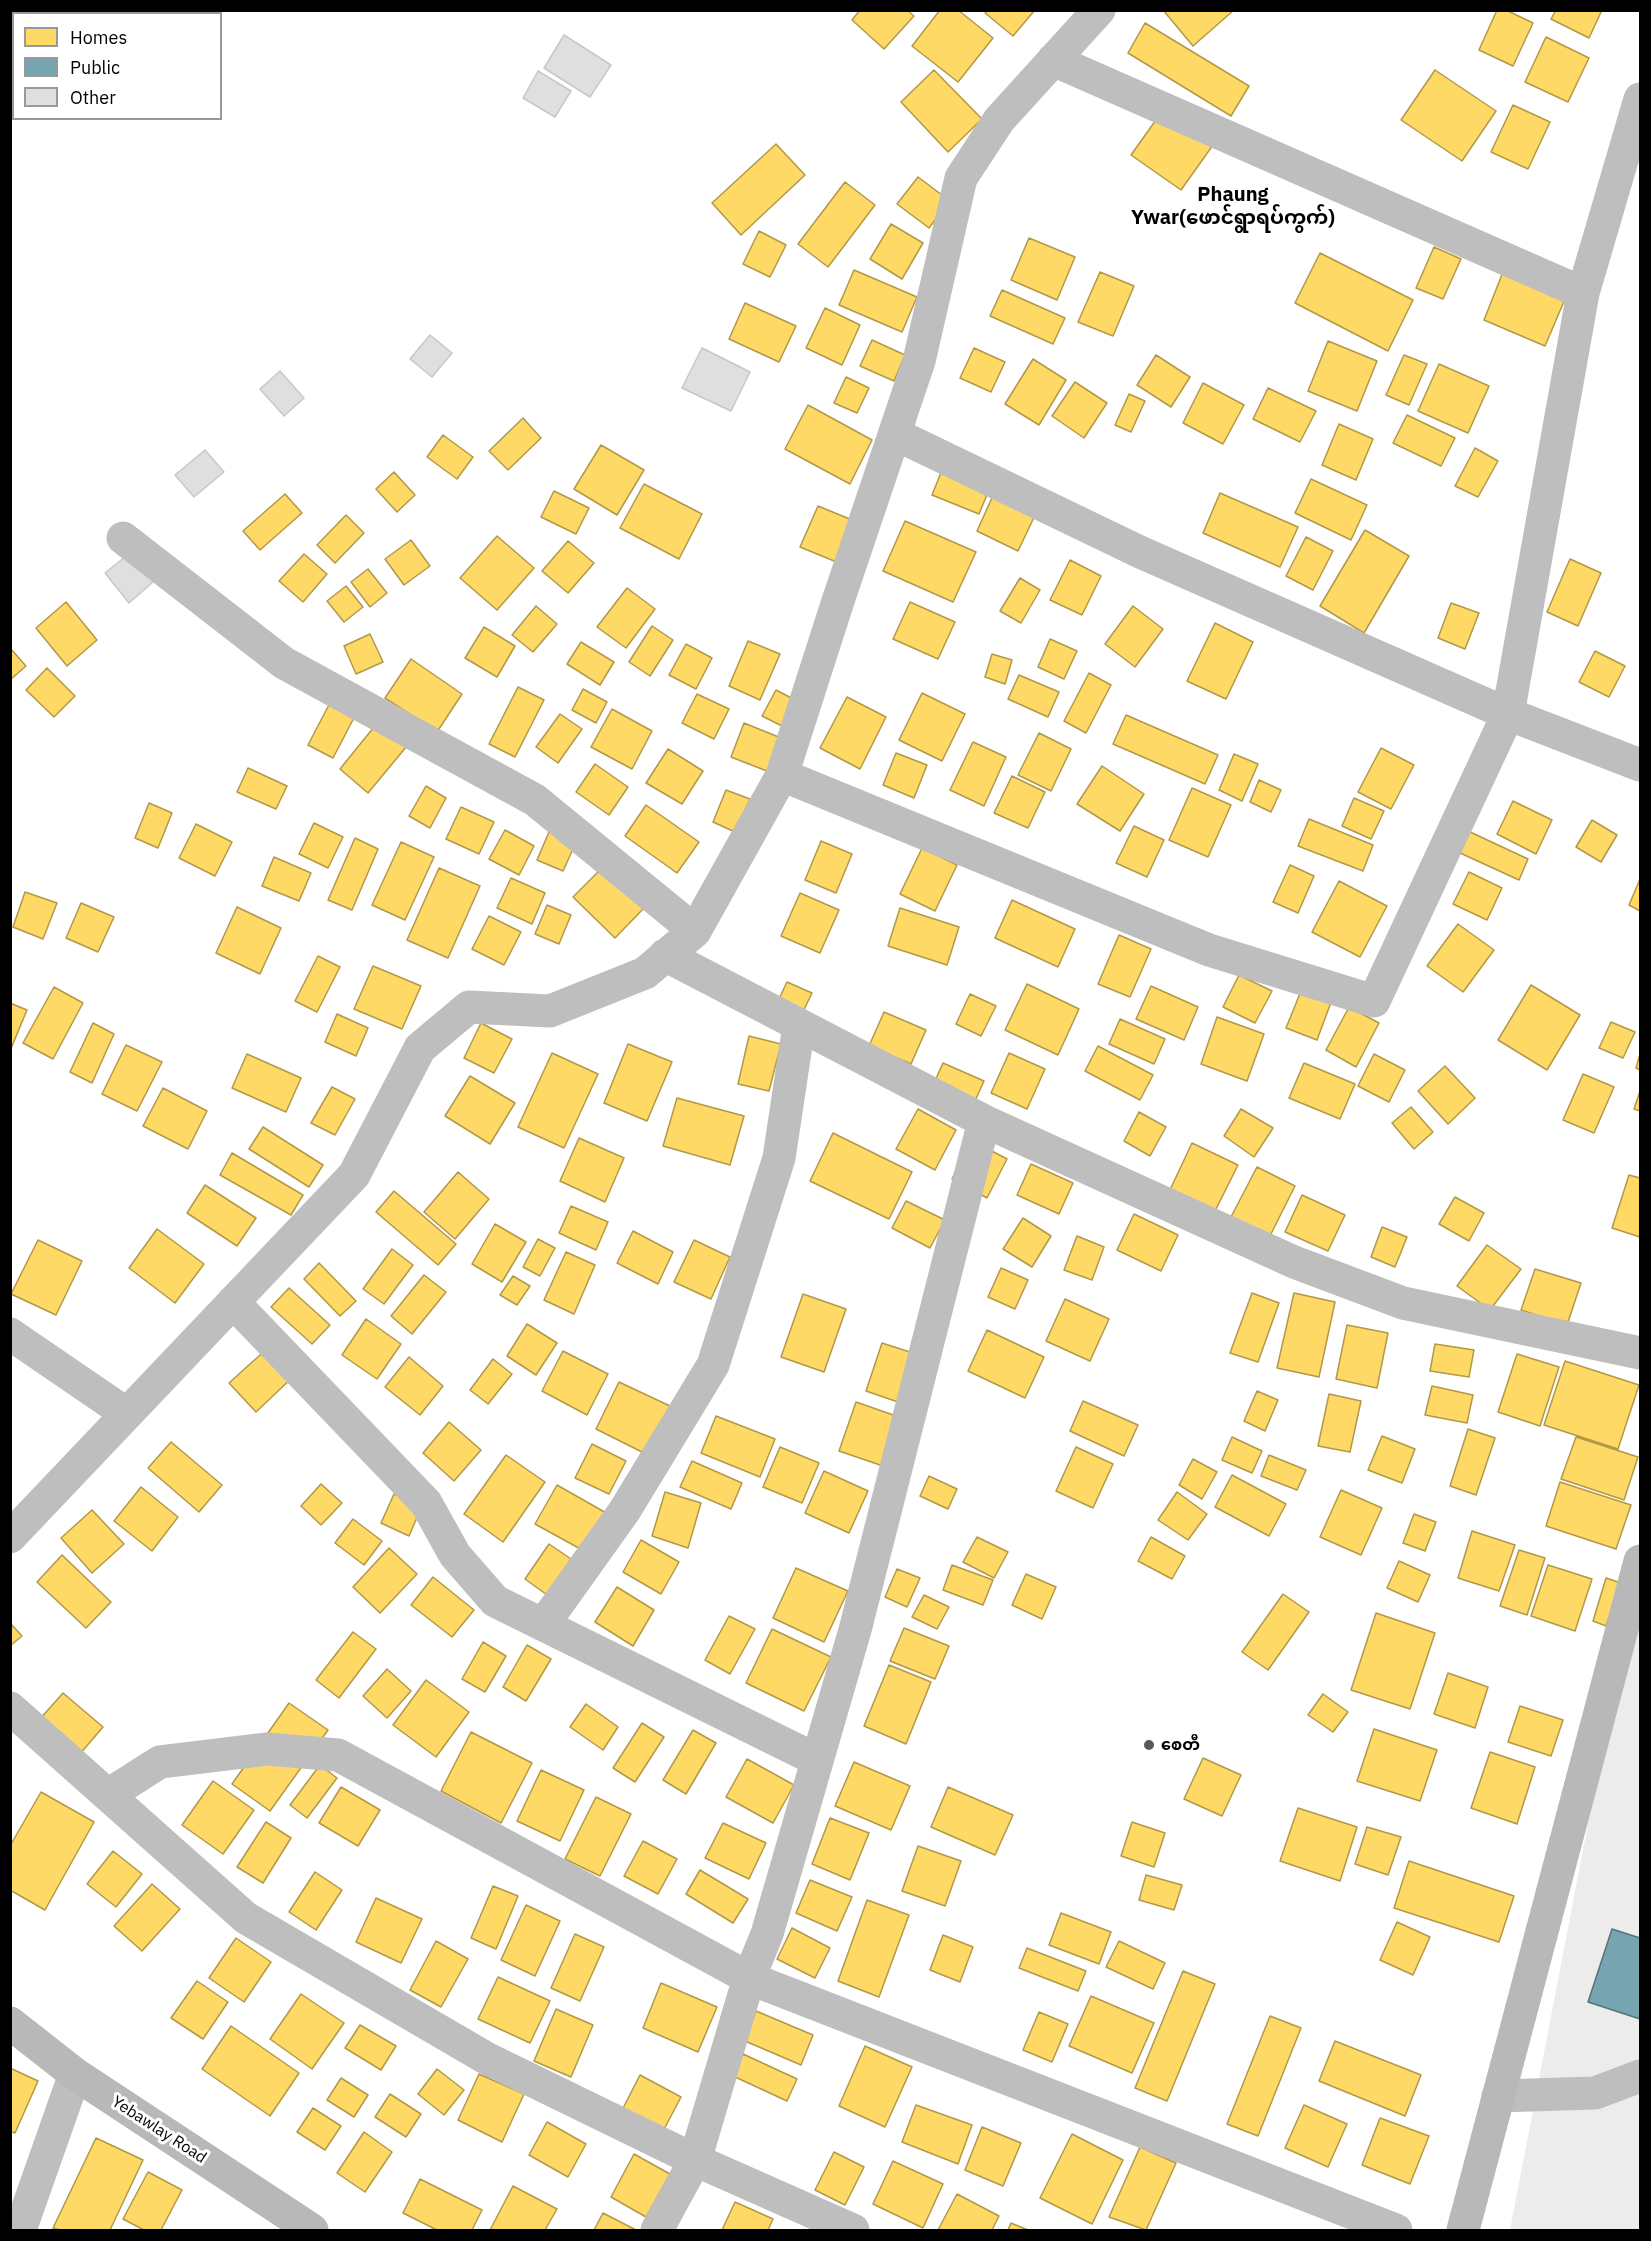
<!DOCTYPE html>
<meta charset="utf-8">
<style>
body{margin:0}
#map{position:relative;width:1651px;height:2241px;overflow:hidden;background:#fff;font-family:"IBM Plex Sans",sans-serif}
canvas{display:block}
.frame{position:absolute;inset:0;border:12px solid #000;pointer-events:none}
.legend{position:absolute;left:12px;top:12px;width:210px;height:108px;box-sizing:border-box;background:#fff;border:2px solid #999;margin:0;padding:8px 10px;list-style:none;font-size:18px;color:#000}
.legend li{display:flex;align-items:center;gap:12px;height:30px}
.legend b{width:30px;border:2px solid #999}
</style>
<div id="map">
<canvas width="1651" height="2241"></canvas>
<div class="frame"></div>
<ul class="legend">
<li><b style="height:16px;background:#ffd966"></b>Homes</li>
<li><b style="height:16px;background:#76a5af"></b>Public</li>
<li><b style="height:16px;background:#dfdfdf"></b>Other</li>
</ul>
</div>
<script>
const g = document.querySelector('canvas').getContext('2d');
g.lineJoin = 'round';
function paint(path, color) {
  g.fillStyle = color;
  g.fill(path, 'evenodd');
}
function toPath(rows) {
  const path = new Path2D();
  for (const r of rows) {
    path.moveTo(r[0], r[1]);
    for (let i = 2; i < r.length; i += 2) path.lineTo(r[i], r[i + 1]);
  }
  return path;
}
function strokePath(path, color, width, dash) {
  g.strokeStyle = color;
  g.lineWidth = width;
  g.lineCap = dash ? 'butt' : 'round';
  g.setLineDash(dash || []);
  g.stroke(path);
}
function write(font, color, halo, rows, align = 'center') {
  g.font = font + ' "IBM Plex Sans","Noto Sans Myanmar",sans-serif';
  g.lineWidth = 6;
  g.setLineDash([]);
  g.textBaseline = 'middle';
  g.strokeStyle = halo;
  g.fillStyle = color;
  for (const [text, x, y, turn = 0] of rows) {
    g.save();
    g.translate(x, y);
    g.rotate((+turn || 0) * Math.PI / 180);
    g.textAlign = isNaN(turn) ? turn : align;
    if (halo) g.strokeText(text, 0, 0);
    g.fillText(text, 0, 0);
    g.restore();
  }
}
paint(toPath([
 [1640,1553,1640,2230,1510,2230]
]), '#ececec');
const homes = toPath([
 [860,10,907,10,914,16,884,49,852,20,860,10],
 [940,10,958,10,993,38,958,82,912,46,940,10],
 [988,10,1035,10,1013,36,985,13,988,10],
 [1163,10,1234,10,1193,46,1163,10],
 [1497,10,1506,10,1533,23,1513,66,1479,50,1497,10],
 [1556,10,1602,10,1589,38,1551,19,1556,10],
 [1145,23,1249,86,1231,116,1128,53,1145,23],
 [1546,37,1589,58,1568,102,1525,82,1546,37],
 [934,70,982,119,948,152,901,102,934,70],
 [1435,70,1496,111,1462,161,1401,120,1435,70],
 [1513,105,1550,122,1528,169,1491,152,1513,105],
 [1163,110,1213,145,1181,190,1131,155,1163,110],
 [776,144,805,175,741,235,712,203,776,144],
 [918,177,950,201,929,228,897,204,918,177],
 [845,182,875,205,828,267,798,244,845,182],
 [891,224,923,243,902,279,870,259,891,224],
 [759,231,786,245,770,277,743,264,759,231],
 [1029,238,1075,257,1057,300,1011,280,1029,238],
 [1434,247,1461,259,1443,299,1416,288,1434,247],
 [1320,253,1413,300,1388,351,1295,303,1320,253],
 [854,270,917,297,902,332,839,305,854,270],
 [1100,272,1134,286,1113,336,1078,322,1100,272],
 [1503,272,1565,299,1545,346,1484,320,1503,272],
 [1002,290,1065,318,1053,344,990,316,1002,290],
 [745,303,796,326,779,362,729,339,745,303],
 [825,308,860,325,842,365,806,348,825,308],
 [872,340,905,355,894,381,860,366,872,340],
 [1328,341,1377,361,1357,411,1308,391,1328,341],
 [974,348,1005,362,991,392,960,378,974,348],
 [1156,355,1190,377,1171,407,1137,385,1156,355],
 [1404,355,1427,364,1409,405,1386,395,1404,355],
 [1033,359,1066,380,1039,425,1005,404,1033,359],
 [1439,364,1489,386,1468,433,1418,411,1439,364],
 [846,377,869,388,857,413,834,403,846,377],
 [1075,382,1107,403,1084,438,1052,416,1075,382],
 [1203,383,1244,405,1223,444,1183,423,1203,383],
 [1268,388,1316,411,1300,442,1253,419,1268,388],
 [1129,394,1145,401,1131,432,1115,425,1129,394],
 [808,405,872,440,850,484,785,449,808,405],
 [1407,415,1455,438,1441,466,1393,443,1407,415],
 [523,418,541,438,508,470,489,451,523,418],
 [1339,424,1373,439,1356,480,1322,465,1339,424],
 [443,435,473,457,457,479,427,457,443,435],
 [601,445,644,470,617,515,574,489,601,445],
 [1475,448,1498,461,1478,497,1455,486,1475,448],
 [944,465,991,485,979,514,932,495,944,465],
 [394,472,415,495,397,512,376,489,394,472],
 [1311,479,1367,505,1351,540,1295,513,1311,479],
 [644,484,702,514,679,559,620,528,644,484],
 [554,491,589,508,576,534,541,517,554,491],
 [995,491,1037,511,1018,551,977,531,995,491],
 [1220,493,1298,527,1280,567,1203,533,1220,493],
 [285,494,302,513,260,550,243,531,285,494],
 [818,506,857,522,839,563,800,547,818,506],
 [346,515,364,533,335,563,317,545,346,515],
 [905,521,976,552,953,602,883,571,905,521],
 [1365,530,1409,556,1364,633,1320,606,1365,530],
 [497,536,534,568,497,610,460,578,497,536],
 [1306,537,1333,551,1313,590,1286,576,1306,537],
 [411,540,430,566,404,585,385,559,411,540],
 [568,541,594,563,568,593,542,571,568,541],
 [304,554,327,574,303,602,279,581,304,554],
 [1570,559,1601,573,1578,626,1547,612,1570,559],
 [1070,560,1101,576,1082,615,1050,600,1070,560],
 [368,569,387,593,370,607,351,582,368,569],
 [1020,578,1040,590,1021,623,1000,611,1020,578],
 [346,586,363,607,344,622,327,601,346,586],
 [627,588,655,609,626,648,597,627,627,588],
 [66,602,97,640,67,666,36,628,66,602],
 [910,602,955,622,938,659,893,639,910,602],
 [1451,603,1479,613,1465,649,1438,638,1451,603],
 [536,606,557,624,533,652,512,635,536,606],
 [1133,606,1163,629,1135,667,1105,644,1133,606],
 [1215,623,1253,642,1226,699,1187,681,1215,623],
 [652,626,673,640,650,676,629,662,652,626],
 [484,627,515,646,497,677,465,658,484,627],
 [370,634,383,662,356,674,344,646,370,634],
 [1050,639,1077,651,1064,679,1038,667,1050,639],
 [748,641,780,654,760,700,729,686,748,641],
 [581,642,614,662,600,685,567,664,581,642],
 [686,644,712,658,696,689,669,675,686,644],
 [10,648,26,666,10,680,10,648],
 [1595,651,1625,666,1609,697,1579,682,1595,651],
 [992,654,1012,660,1005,684,985,677,992,654],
 [411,659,462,694,437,732,385,698,411,659],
 [47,668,75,696,54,717,26,690,47,668],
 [1089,673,1111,685,1086,733,1064,721,1089,673],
 [1019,675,1059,692,1048,717,1008,699,1019,675],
 [518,687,544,700,515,757,489,744,518,687],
 [583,689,607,702,596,723,572,710,583,689],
 [776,690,797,701,784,727,762,716,776,690],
 [922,693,965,714,942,761,899,740,922,693],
 [697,694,729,709,714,739,682,723,697,694],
 [847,697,886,717,860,769,820,748,847,697],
 [332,699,357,712,333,758,308,745,332,699],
 [612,709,652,731,632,769,591,747,612,709],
 [560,714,582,729,558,763,536,747,560,714],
 [1126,715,1218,755,1205,784,1113,744,1126,715],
 [378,722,407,746,368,793,340,769,378,722],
 [744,723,786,740,772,773,731,757,744,723],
 [1039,733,1071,749,1051,791,1018,775,1039,733],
 [973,742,1006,757,984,806,950,790,973,742],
 [1381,748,1414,765,1391,809,1358,792,1381,748],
 [668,749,703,771,682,804,646,783,668,749],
 [896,753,927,765,914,798,883,785,896,753],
 [1234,754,1258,764,1242,801,1219,790,1234,754],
 [595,764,628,787,609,815,576,792,595,764],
 [1102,766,1144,794,1120,831,1077,804,1102,766],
 [248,768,287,786,276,809,237,792,248,768],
 [1012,776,1045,792,1028,828,994,813,1012,776],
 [1259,780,1281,790,1271,812,1250,802,1259,780],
 [426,786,446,798,430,828,409,816,426,786],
 [1192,788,1231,805,1208,857,1169,840,1192,788],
 [726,790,750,799,735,832,713,822,726,790],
 [1354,798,1384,811,1371,839,1342,826,1354,798],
 [1513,801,1552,820,1536,854,1497,834,1513,801],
 [149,803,172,813,158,848,135,838,149,803],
 [646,805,699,842,677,873,625,836,646,805],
 [461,807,494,822,479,854,446,839,461,807],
 [1309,819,1373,845,1363,871,1298,846,1309,819],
 [1592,820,1617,835,1601,862,1576,847,1592,820],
 [314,823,343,837,328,868,299,854,314,823],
 [196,824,232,842,215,876,179,858,196,824],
 [552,825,579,836,563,871,537,860,552,825],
 [1134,826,1164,840,1147,877,1116,863,1134,826],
 [505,830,534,846,519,875,489,859,505,830],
 [1468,831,1528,859,1519,880,1458,852,1468,831],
 [355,838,378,849,352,910,328,900,355,838],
 [821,841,852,854,836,893,805,880,821,841],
 [401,842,434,857,405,920,372,905,401,842],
 [922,848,957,865,935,911,900,894,922,848],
 [274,857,311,873,299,901,262,886,274,857],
 [1290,865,1314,876,1298,913,1273,902,1290,865],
 [604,866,645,907,615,938,573,897,604,866],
 [439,868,480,886,448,958,407,940,439,868],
 [1469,872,1502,888,1487,920,1453,904,1469,872],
 [511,878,545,893,532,924,497,908,511,878],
 [1640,879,1640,911,1629,905,1640,879],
 [1339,881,1387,906,1360,957,1312,932,1339,881],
 [25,892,57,903,43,939,13,927,25,892],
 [800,893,839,910,820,953,781,936,800,893],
 [1012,900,1075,929,1058,967,995,938,1012,900],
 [81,903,114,917,98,952,66,938,81,903],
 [547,905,571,915,559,944,535,934,547,905],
 [237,907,281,928,260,974,216,953,237,907],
 [900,908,959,927,947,965,888,946,900,908],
 [489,916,521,932,504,965,472,949,489,916],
 [1458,924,1494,950,1463,992,1427,966,1458,924],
 [1119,935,1151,949,1130,997,1098,984,1119,935],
 [318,956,340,967,317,1012,295,1001,318,956],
 [373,966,421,986,402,1029,354,1009,373,966],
 [1239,975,1272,991,1255,1023,1223,1007,1239,975],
 [787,982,812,993,801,1016,776,1005,787,982],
 [1027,984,1079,1009,1058,1055,1005,1030,1027,984],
 [1531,985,1580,1015,1547,1070,1498,1040,1531,985],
 [1151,986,1198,1007,1184,1040,1136,1019,1151,986],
 [1303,986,1333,997,1317,1040,1286,1028,1303,986],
 [54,987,83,1003,53,1059,23,1043,54,987],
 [970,994,996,1006,981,1036,956,1024,970,994],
 [10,1003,27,1010,10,1051,10,1003],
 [1349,1007,1379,1023,1356,1067,1326,1050,1349,1007],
 [884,1012,926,1030,911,1064,869,1046,884,1012],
 [337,1014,368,1028,356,1056,325,1042,337,1014],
 [1217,1017,1264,1034,1247,1081,1201,1064,1217,1017],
 [1120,1019,1165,1039,1154,1064,1109,1044,1120,1019],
 [1611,1022,1635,1032,1623,1058,1599,1048,1611,1022],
 [93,1023,114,1034,92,1083,70,1072,93,1023],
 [481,1023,512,1039,494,1073,464,1058,481,1023],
 [749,1036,781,1044,769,1091,738,1084,749,1036],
 [628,1044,672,1062,647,1121,604,1103,628,1044],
 [126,1045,162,1062,137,1111,102,1094,126,1045],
 [1098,1046,1153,1075,1140,1100,1085,1071,1098,1046],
 [552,1053,598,1074,564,1148,518,1127,552,1053],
 [1009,1053,1045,1069,1027,1109,991,1093,1009,1053],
 [247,1054,301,1078,286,1112,232,1088,247,1054],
 [1374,1054,1405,1070,1389,1102,1358,1086,1374,1054],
 [1640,1054,1640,1070,1636,1068,1640,1054],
 [943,1063,984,1081,975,1101,934,1083,943,1063],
 [1304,1063,1355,1084,1340,1119,1289,1098,1304,1063],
 [1445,1066,1475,1098,1448,1124,1418,1091,1445,1066],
 [1583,1074,1614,1087,1594,1133,1563,1120,1583,1074],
 [470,1076,515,1103,490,1144,445,1116,470,1076],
 [332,1087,355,1099,335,1135,311,1123,332,1087],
 [163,1088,207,1111,188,1149,143,1126,163,1088],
 [1640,1091,1640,1111,1634,1109,1640,1091],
 [677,1098,744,1116,730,1165,663,1146,677,1098],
 [1411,1107,1433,1132,1414,1149,1392,1123,1411,1107],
 [918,1109,956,1130,935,1170,896,1149,918,1109],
 [1241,1109,1273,1128,1254,1157,1224,1136,1241,1109],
 [1139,1112,1166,1127,1150,1156,1124,1141,1139,1112],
 [263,1127,323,1165,309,1187,249,1149,263,1127],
 [833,1133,912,1172,889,1219,810,1181,833,1133],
 [579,1138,624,1158,605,1202,560,1181,579,1138],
 [971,1140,1007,1159,987,1198,952,1179,971,1140],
 [1192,1143,1238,1165,1214,1213,1169,1192,1192,1143],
 [232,1153,303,1195,291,1215,220,1175,232,1153],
 [1031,1164,1073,1183,1059,1214,1017,1195,1031,1164],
 [1257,1167,1295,1186,1270,1236,1231,1217,1257,1167],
 [458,1172,489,1199,455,1239,424,1212,458,1172],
 [1629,1175,1640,1178,1640,1237,1612,1228,1629,1175],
 [205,1185,256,1218,237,1246,187,1213,205,1185],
 [394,1191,456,1244,438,1265,376,1212,394,1191],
 [1302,1195,1345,1215,1328,1251,1285,1232,1302,1195],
 [1455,1197,1484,1213,1469,1241,1439,1224,1455,1197],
 [906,1201,945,1220,930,1248,892,1228,906,1201],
 [571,1206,608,1222,596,1250,559,1233,571,1206],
 [1134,1214,1178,1235,1161,1271,1117,1250,1134,1214],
 [1023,1218,1051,1236,1032,1267,1003,1249,1023,1218],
 [495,1224,526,1242,502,1282,472,1264,495,1224],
 [1382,1227,1407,1237,1395,1267,1371,1257,1382,1227],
 [157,1229,204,1264,175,1303,129,1268,157,1229],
 [633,1231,673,1252,658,1284,617,1263,633,1231],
 [1077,1236,1104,1247,1092,1280,1064,1270,1077,1236],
 [538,1239,555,1248,540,1276,523,1267,538,1239],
 [38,1240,82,1261,56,1315,11,1294,38,1240],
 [694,1240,730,1257,711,1299,674,1282,694,1240],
 [1487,1245,1521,1269,1490,1310,1457,1286,1487,1245],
 [392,1249,413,1265,384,1304,363,1289,392,1249],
 [566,1252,595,1265,574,1314,544,1300,566,1252],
 [319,1263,356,1301,340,1316,304,1279,319,1263],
 [1001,1268,1028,1280,1015,1309,988,1297,1001,1268],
 [1535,1269,1581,1283,1567,1325,1521,1310,1535,1269],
 [424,1275,446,1292,412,1334,391,1316,424,1275],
 [513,1276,530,1286,517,1305,500,1295,513,1276],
 [289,1288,330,1325,312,1344,271,1307,289,1288],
 [1252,1293,1279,1303,1258,1362,1230,1353,1252,1293],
 [1294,1293,1335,1302,1319,1377,1277,1368,1294,1293],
 [803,1294,846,1309,824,1372,781,1357,803,1294],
 [1065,1299,1109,1319,1090,1361,1046,1341,1065,1299],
 [366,1319,401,1344,377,1379,342,1355,366,1319],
 [527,1324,557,1343,536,1375,507,1356,527,1324],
 [1347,1325,1388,1333,1377,1388,1336,1379,1347,1325],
 [987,1330,1044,1357,1025,1398,968,1371,987,1330],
 [882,1343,913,1353,898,1402,866,1391,882,1343],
 [1435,1344,1474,1350,1469,1377,1430,1371,1435,1344],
 [270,1346,296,1374,256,1412,229,1383,270,1346],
 [563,1351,608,1374,587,1415,542,1391,563,1351],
 [1517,1354,1559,1367,1540,1426,1498,1412,1517,1354],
 [409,1357,443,1386,420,1415,385,1387,409,1357],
 [493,1359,512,1374,488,1404,470,1390,493,1359],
 [1565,1361,1639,1385,1618,1449,1544,1425,1565,1361],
 [619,1382,670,1406,646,1454,596,1429,619,1382],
 [1432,1386,1473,1395,1467,1423,1425,1415,1432,1386],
 [1257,1391,1278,1400,1265,1431,1244,1421,1257,1391],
 [1329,1394,1361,1401,1350,1452,1318,1446,1329,1394],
 [1083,1401,1138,1425,1124,1456,1070,1431,1083,1401],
 [856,1402,899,1417,883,1466,839,1451,856,1402],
 [716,1416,775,1439,760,1477,701,1453,716,1416],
 [449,1422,481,1450,454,1481,423,1453,449,1422],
 [1468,1429,1495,1438,1476,1495,1450,1486,1468,1429],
 [1382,1436,1415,1449,1402,1483,1368,1470,1382,1436],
 [1232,1437,1262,1451,1252,1473,1222,1460,1232,1437],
 [1576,1437,1638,1457,1624,1500,1561,1479,1576,1437],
 [171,1442,222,1485,199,1512,148,1468,171,1442],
 [592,1444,626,1461,609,1494,575,1478,592,1444],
 [780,1447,819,1463,802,1503,763,1487,780,1447],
 [1076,1447,1113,1464,1093,1508,1056,1491,1076,1447],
 [506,1455,545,1482,503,1542,464,1514,506,1455],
 [1269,1455,1306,1470,1297,1490,1261,1476,1269,1455],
 [1193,1459,1217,1472,1202,1499,1179,1485,1193,1459],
 [692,1461,742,1483,731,1509,680,1487,692,1461],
 [824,1471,868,1491,849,1533,805,1513,824,1471],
 [1232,1475,1286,1504,1269,1536,1215,1507,1232,1475],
 [929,1476,957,1489,948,1509,920,1496,929,1476],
 [1560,1482,1631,1505,1616,1549,1546,1526,1560,1482],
 [321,1484,342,1503,321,1525,301,1506,321,1484],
 [557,1485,608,1514,586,1552,535,1524,557,1485],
 [141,1487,178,1517,152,1551,114,1521,141,1487],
 [1341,1490,1382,1508,1361,1555,1320,1537,1341,1490],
 [665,1492,701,1503,688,1548,652,1536,665,1492],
 [1177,1492,1207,1514,1188,1540,1158,1520,1177,1492],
 [394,1494,422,1506,409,1536,381,1523,394,1494],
 [92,1510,124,1544,92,1573,61,1538,92,1510],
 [1414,1514,1436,1522,1425,1551,1403,1543,1414,1514],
 [353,1519,382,1541,364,1565,335,1543,353,1519],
 [1472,1531,1515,1545,1499,1591,1458,1578,1472,1531],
 [977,1537,1008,1552,994,1578,963,1562,977,1537],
 [1151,1537,1185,1556,1172,1579,1138,1561,1151,1537],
 [641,1540,679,1562,661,1594,623,1572,641,1540],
 [549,1544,574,1561,550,1597,525,1579,549,1544],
 [389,1548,417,1574,380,1613,353,1587,389,1548],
 [1519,1550,1545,1558,1527,1615,1500,1606,1519,1550],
 [62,1555,111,1602,86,1628,37,1582,62,1555],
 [1399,1561,1430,1575,1418,1602,1387,1588,1399,1561],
 [952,1565,993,1580,983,1605,943,1590,952,1565],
 [1548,1565,1592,1579,1575,1631,1531,1616,1548,1565],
 [796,1568,848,1591,824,1642,773,1618,796,1568],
 [897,1569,920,1578,907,1607,885,1597,897,1569],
 [1026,1574,1056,1587,1042,1619,1012,1605,1026,1574],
 [433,1577,474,1610,452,1637,411,1605,433,1577],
 [1606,1578,1621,1583,1606,1626,1593,1621,1606,1578],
 [617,1587,654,1610,633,1646,595,1622,617,1587],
 [1283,1594,1309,1612,1268,1670,1242,1652,1283,1594],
 [924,1595,949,1607,937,1629,912,1617,924,1595],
 [1376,1613,1435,1633,1410,1709,1351,1690,1376,1613],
 [729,1616,755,1629,730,1674,705,1660,729,1616],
 [10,1623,22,1636,10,1646,10,1623],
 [904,1628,949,1646,935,1679,890,1661,904,1628],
 [772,1629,831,1657,804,1711,746,1683,772,1629],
 [353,1632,376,1649,339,1698,316,1680,353,1632],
 [483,1642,506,1656,485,1692,462,1679,483,1642],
 [527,1645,551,1659,526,1701,503,1687,527,1645],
 [889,1665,931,1682,906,1744,864,1726,889,1665],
 [387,1669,411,1691,387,1718,363,1696,387,1669],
 [1448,1673,1488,1687,1475,1728,1434,1714,1448,1673],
 [426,1680,469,1712,436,1757,393,1725,426,1680],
 [63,1693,103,1727,79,1755,39,1720,63,1693],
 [1323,1694,1348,1712,1333,1732,1308,1715,1323,1694],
 [289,1703,328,1730,270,1811,232,1784,289,1703],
 [586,1704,618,1727,603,1750,570,1727,586,1704],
 [1520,1706,1563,1720,1551,1756,1508,1742,1520,1706],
 [642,1723,664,1737,635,1782,613,1768,642,1723],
 [1374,1729,1437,1750,1420,1801,1357,1781,1374,1729],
 [693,1730,716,1743,686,1794,663,1780,693,1730],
 [471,1732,532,1763,501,1823,441,1791,471,1732],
 [1490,1752,1535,1767,1517,1824,1471,1808,1490,1752],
 [1203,1758,1241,1775,1222,1816,1184,1799,1203,1758],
 [747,1759,794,1785,773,1823,726,1797,747,1759],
 [854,1762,910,1786,891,1830,835,1806,854,1762],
 [320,1765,337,1778,307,1818,290,1805,320,1765],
 [541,1770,584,1790,560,1841,517,1821,541,1770],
 [213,1781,254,1810,223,1854,182,1825,213,1781],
 [341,1787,380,1810,358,1846,319,1823,341,1787],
 [948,1787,1013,1815,995,1855,931,1827,948,1787],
 [41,1792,94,1822,45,1910,10,1890,10,1846,41,1792],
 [596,1797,631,1814,600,1876,565,1859,596,1797],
 [1298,1808,1357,1827,1340,1881,1280,1861,1298,1808],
 [830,1818,869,1833,850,1880,812,1864,830,1818],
 [266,1822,291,1838,263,1883,237,1867,266,1822],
 [1132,1822,1165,1833,1154,1867,1121,1856,1132,1822],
 [723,1823,766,1843,749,1879,705,1858,723,1823],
 [1367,1827,1401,1837,1388,1875,1355,1864,1367,1827],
 [643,1841,677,1859,658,1894,624,1876,643,1841],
 [918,1846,961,1861,945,1906,902,1891,918,1846],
 [113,1851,142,1874,116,1907,87,1884,113,1851],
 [1409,1861,1514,1896,1499,1942,1394,1908,1409,1861],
 [700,1870,748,1899,733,1923,686,1894,700,1870],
 [315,1872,342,1890,316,1930,289,1912,315,1872],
 [1146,1875,1182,1885,1174,1910,1139,1900,1146,1875],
 [810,1880,852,1897,837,1931,796,1913,810,1880],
 [152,1884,180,1909,142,1951,114,1926,152,1884],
 [493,1886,518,1896,496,1949,471,1938,493,1886],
 [376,1898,422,1919,401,1963,356,1942,376,1898],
 [867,1900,909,1915,879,1997,838,1981,867,1900],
 [526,1905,560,1921,535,1976,501,1960,526,1905],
 [1061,1913,1111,1932,1099,1964,1049,1945,1061,1913],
 [1397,1922,1430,1937,1413,1975,1380,1960,1397,1922],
 [792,1928,830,1948,815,1978,777,1959,792,1928],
 [575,1934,604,1947,580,2001,551,1988,575,1934],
 [943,1935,973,1947,960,1982,930,1970,943,1935],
 [236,1938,271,1962,244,2002,209,1978,236,1938],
 [436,1941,468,1959,441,2007,410,1990,436,1941],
 [1119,1941,1165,1963,1153,1989,1106,1967,1119,1941],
 [1027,1948,1086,1971,1078,1991,1019,1968,1027,1948],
 [1183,1971,1215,1984,1167,2101,1135,2088,1183,1971],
 [498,1977,550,2001,530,2043,478,2019,498,1977],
 [197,1981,228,2002,203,2039,171,2018,197,1981],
 [661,1983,717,2007,698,2052,643,2028,661,1983],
 [301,1994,344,2023,312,2069,270,2039,301,1994],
 [1091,1996,1154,2023,1132,2073,1069,2046,1091,1996],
 [556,2009,593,2025,571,2077,534,2061,556,2009],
 [756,2011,813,2035,801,2065,745,2041,756,2011],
 [1039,2012,1068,2024,1052,2062,1023,2050,1039,2012],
 [1270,2016,1301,2028,1258,2136,1227,2124,1270,2016],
 [360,2025,396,2046,381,2070,345,2048,360,2025],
 [231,2026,299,2073,270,2116,202,2069,231,2026],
 [1335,2041,1421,2075,1405,2116,1319,2081,1335,2041],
 [865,2046,912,2067,885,2127,839,2106,865,2046],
 [743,2054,797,2079,787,2101,733,2076,743,2054],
 [10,2068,38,2081,15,2133,10,2131,10,2068],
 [437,2069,464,2090,444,2115,418,2094,437,2069],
 [479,2074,524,2094,502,2142,458,2120,479,2074],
 [640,2075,681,2097,660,2137,619,2116,640,2075],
 [341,2078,368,2095,354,2117,327,2100,341,2078],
 [390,2094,421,2114,406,2137,375,2117,390,2094],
 [916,2105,972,2125,958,2164,902,2142,916,2105],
 [1304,2105,1347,2124,1328,2167,1285,2148,1304,2105],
 [313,2108,341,2126,325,2150,297,2132,313,2108],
 [1380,2118,1429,2136,1410,2184,1362,2165,1380,2118],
 [547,2122,586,2144,568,2177,529,2155,547,2122],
 [982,2127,1021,2143,1003,2186,965,2170,982,2127],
 [364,2132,392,2152,365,2192,337,2173,364,2132],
 [1072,2134,1123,2160,1092,2224,1040,2198,1072,2134],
 [96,2138,143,2160,110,2230,60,2230,53,2228,96,2138],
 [1140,2147,1176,2163,1146,2230,1109,2217,1140,2147],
 [834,2152,864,2167,845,2205,815,2190,834,2152],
 [634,2154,670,2174,646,2217,611,2197,634,2154],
 [893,2161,943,2184,923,2228,873,2204,893,2161],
 [148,2172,182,2190,161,2230,144,2230,123,2219,148,2172],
 [420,2179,482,2210,472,2230,437,2230,403,2213,420,2179],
 [513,2186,557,2209,545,2230,490,2230,513,2186],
 [957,2194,999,2216,992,2230,938,2230,957,2194],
 [735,2202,773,2219,768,2230,722,2230,735,2202],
 [603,2213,636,2230,594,2230,603,2213],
 [1011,2223,1028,2230,1008,2230,1011,2223]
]);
paint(homes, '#ffd966');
strokePath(homes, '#b29847', 1.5);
const public = toPath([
 [1612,1929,1640,1938,1640,2019,1588,2002,1612,1929]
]);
paint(public, '#76a5af');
strokePath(public, '#53747a', 1.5);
const building = toPath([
 [564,35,611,65,590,97,544,68,564,35],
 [538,71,571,91,555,117,523,98,538,71],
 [430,335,452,353,432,377,410,359,430,335],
 [702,348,750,372,731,411,682,388,702,348],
 [280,371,304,398,284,416,260,389,280,371],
 [205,450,224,472,194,497,175,475,205,450],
 [146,540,169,568,129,603,105,573,146,540]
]);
paint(building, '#dfdfdf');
strokePath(building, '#c7c7c7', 1.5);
strokePath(toPath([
 [1053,60,1583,293],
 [895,434,1140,552,1508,714,1640,765],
 [123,538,284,663,535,800,695,931],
 [782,775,1209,950,1374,1001,1508,714,1583,293,1640,99],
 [665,955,984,1121,1294,1262,1403,1303,1640,1353],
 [233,1302,426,1503,455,1555,495,1601,817,1760],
 [10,1334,127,1414],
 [10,1537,354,1175,420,1048,469,1007,550,1011,645,973,695,931,782,775,838,601,919,361,961,178,999,120,1099,10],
 [543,1625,625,1510,713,1365,779,1158,799,1025],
 [10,1708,246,1918,486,2058,695,2160,853,2230],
 [108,1795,160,1762,267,1749,338,1755,749,1978,1396,2230],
 [1498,2096,1595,2093,1640,2076],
 [20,2230,75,2074],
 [657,2230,695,2160,749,1978,767,1934,855,1630,984,1121]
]), '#bebebe', 33);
strokePath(toPath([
 [10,2023,75,2074,312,2230],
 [1463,2230,1640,1561]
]), '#b8b8b8', 33);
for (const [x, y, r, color] of [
 [1149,1745,6,"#595959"]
]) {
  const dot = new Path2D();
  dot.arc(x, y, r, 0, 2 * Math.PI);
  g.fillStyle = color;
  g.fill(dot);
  strokePath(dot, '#fff', 2);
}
write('bold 16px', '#000', '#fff', [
 ["စေတီ",1161,1745]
], 'left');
write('16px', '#000', '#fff', [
 ["Yebawlay Road",159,2130,33]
]);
write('bold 20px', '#000', '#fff', [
 ["Phaung",1233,195],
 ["Ywar(ဖောင်ရွာရပ်ကွက်)",1233,218]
]);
</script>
